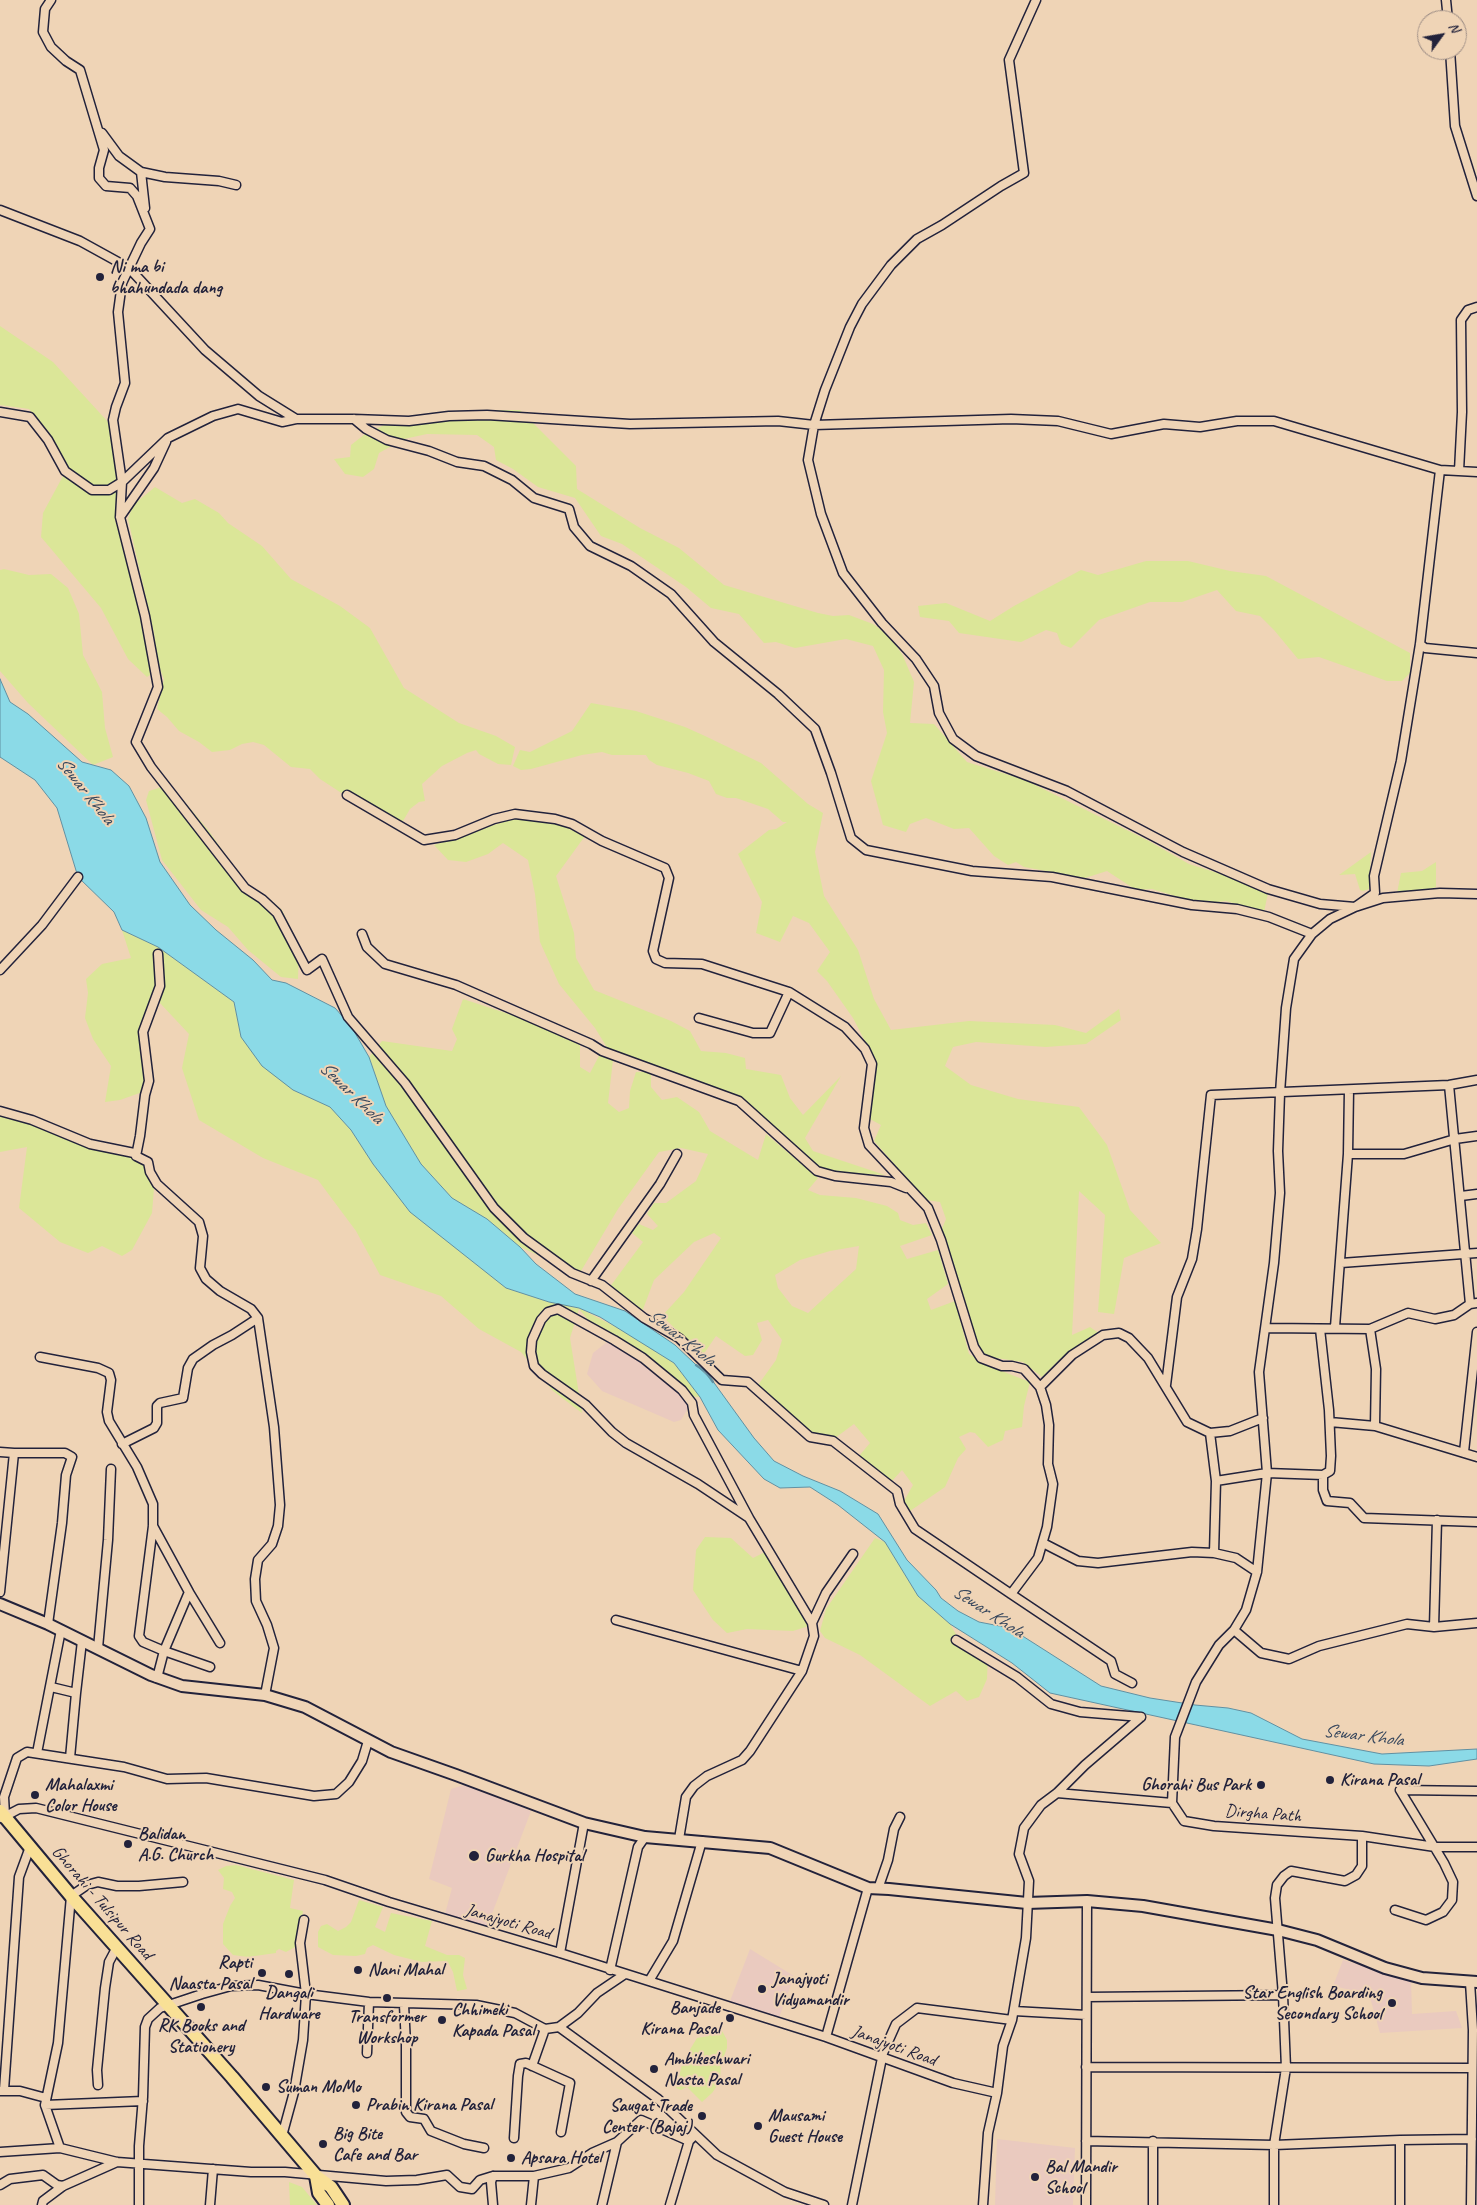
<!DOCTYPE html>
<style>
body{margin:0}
#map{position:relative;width:1477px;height:2205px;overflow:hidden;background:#efd4b6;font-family:Caveat,sans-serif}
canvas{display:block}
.north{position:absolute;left:1417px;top:10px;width:50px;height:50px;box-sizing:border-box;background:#efd4b6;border:1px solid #9d8d85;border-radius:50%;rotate:58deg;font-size:14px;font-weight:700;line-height:20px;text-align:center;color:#22223b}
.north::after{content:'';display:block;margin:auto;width:18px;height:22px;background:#22223b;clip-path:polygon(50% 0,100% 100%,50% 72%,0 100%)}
</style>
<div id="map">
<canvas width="1477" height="2205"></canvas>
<div class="north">N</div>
</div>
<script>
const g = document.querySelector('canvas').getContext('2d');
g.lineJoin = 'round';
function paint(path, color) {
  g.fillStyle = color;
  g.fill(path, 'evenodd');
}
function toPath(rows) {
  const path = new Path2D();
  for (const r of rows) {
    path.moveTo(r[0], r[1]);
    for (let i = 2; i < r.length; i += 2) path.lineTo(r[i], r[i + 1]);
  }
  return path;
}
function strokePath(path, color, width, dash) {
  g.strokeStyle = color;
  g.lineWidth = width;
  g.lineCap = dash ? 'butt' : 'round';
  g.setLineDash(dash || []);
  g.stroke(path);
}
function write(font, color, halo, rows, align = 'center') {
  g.font = font + ' Caveat,sans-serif';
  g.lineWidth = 4;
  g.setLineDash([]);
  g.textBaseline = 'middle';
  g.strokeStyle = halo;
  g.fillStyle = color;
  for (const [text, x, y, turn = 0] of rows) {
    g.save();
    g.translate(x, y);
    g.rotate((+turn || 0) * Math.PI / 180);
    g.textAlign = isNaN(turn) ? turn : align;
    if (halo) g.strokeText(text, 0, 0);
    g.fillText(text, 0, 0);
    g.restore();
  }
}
paint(toPath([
 [607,1342,645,1362,685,1396,690,1405,681,1420,674,1422,602,1391,587,1374,593,1353],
 [464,1785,531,1811,487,1927,445,1914,452,1888,429,1879,451,1789],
 [750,1949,794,1976,779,2018,730,2001],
 [1343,1960,1411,1980,1412,2014,1456,2011,1462,2028,1380,2033,1369,1994,1333,1986],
 [997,2139,1075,2148,1073,2205,995,2205]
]), '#eacabf');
paint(toPath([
 [0,326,53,362,109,423,115,453,117,475,115,520,144,617,153,673,147,677,128,659,101,608,41,537,43,513,63,476,66,462,49,432,29,409,0,405],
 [478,410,520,410,576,466,577,489,640,528,679,548,724,585,818,613,833,616,849,615,873,624,891,637,903,656,914,682,910,723,934,724,967,762,1025,780,1147,840,1189,864,1221,874,1268,893,1264,912,1226,901,1202,904,1152,889,1136,890,1107,871,1085,878,1024,867,1016,862,1008,865,994,856,969,828,954,829,926,818,910,824,906,832,883,825,871,781,887,733,883,712,884,670,873,646,846,639,795,648,776,642,764,643,739,614,711,608,686,587,622,544,601,536,575,498,538,487,513,469,496,460,494,447,477,435,427,434,404,439,379,453,374,469,363,477,345,474,334,459,350,457,351,445,365,434,395,420,445,412],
 [155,487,182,503,195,499,219,513,228,523,262,546,291,579,340,606,370,628,404,688,459,723,496,736,515,747,511,765,498,764,479,754,476,750,467,753,442,766,422,784,425,801,419,802,410,809,403,821,397,820,348,793,343,794,320,779,310,769,291,767,264,745,253,742,242,744,230,750,212,752,199,742,179,731,167,717,157,709,164,679,157,662,154,633,128,519,133,505],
 [1146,561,1188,561,1230,571,1266,576,1410,653,1410,673,1402,681,1387,681,1319,657,1298,659,1274,630,1260,616,1236,611,1217,590,1182,602,1150,602,1099,620,1071,648,1061,644,1057,633,1046,630,1021,642,959,633,949,621,920,617,918,606,946,603,990,621,1014,606,1081,570,1098,575],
 [4,569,29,575,51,574,68,588,79,614,83,655,102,692,105,728,113,757,93,765,28,703,0,671,0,570],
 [591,703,636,711,685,727,705,736,761,763,808,804,823,813,815,852,824,896,858,950,874,999,891,1030,969,1021,1055,1025,1086,1033,1119,1009,1121,1020,1086,1044,1046,1047,976,1042,953,1047,945,1066,971,1085,1018,1099,1079,1107,1107,1145,1130,1210,1161,1243,1124,1258,1114,1314,1098,1312,1105,1215,1079,1191,1072,1335,1090,1327,1100,1334,1060,1359,1042,1377,1023,1362,983,1356,974,1338,954,1265,941,1231,946,1219,940,1202,926,1200,874,1141,881,1125,868,1118,874,1059,853,1018,827,981,817,971,830,952,809,923,793,916,780,942,756,933,762,902,738,854,769,830,776,829,787,822,783,822,768,809,736,798,727,798,716,794,709,781,688,773,657,765,649,760,646,755,612,755,602,752,582,755,531,769,521,770,513,766,520,750,530,752,572,731],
 [162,787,183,800,209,831,252,893,265,895,282,910,299,945,298,979,281,977,248,950,228,927,201,910,162,860,146,800,149,791],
 [515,818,554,822,585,836,556,876,574,933,576,958,594,990,671,1021,690,1031,701,1051,726,1053,745,1058,746,1069,781,1075,790,1098,803,1115,841,1076,805,1138,813,1151,885,1175,825,1172,750,1105,721,1090,659,1069,608,1049,595,1028,559,984,540,942,535,894,528,860,503,843,488,854,466,862,448,860,434,845],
 [1371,852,1369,889,1363,891,1360,890,1355,874,1339,875],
 [1436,862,1436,887,1416,893,1397,893,1401,873,1422,871],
 [122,930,158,947,234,1002,241,1037,293,1090,330,1107,351,1130,373,1164,411,1212,506,1288,549,1302,579,1308,635,1337,674,1363,700,1397,685,1396,645,1362,607,1342,579,1309,570,1338,582,1413,553,1391,521,1352,479,1329,441,1296,380,1275,356,1231,318,1180,263,1158,199,1120,182,1068,189,1034,159,1002,145,1031,151,1089,120,1100,105,1102,111,1066,93,1039,85,1018,88,993,86,979,102,964,131,958],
 [463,999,521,1018,580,1045,580,1067,590,1073,600,1054,613,1060,608,1103,619,1112,629,1108,630,1091,636,1072,651,1072,651,1087,662,1100,677,1097,699,1112,710,1131,758,1160,766,1134,818,1178,808,1190,820,1195,856,1198,887,1206,898,1213,900,1220,913,1225,926,1223,932,1235,900,1246,907,1259,938,1250,948,1284,927,1299,931,1310,955,1301,969,1354,994,1368,1030,1382,1024,1406,1022,1427,1005,1431,1003,1440,988,1447,975,1433,970,1432,959,1437,966,1449,958,1458,945,1487,910,1511,904,1501,913,1485,902,1470,892,1481,859,1456,870,1443,854,1424,835,1438,813,1433,758,1385,776,1360,782,1340,768,1320,757,1323,762,1340,753,1355,745,1356,716,1336,703,1355,662,1316,684,1292,721,1238,714,1233,694,1242,654,1280,642,1312,609,1288,643,1242,632,1233,639,1224,653,1230,658,1226,647,1214,654,1203,666,1203,696,1181,708,1154,681,1148,659,1152,618,1209,581,1271,571,1270,520,1247,487,1219,452,1198,421,1164,408,1143,386,1106,369,1057,382,1041,452,1051,457,1039,452,1029],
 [859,1246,856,1269,808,1313,792,1306,778,1288,775,1275,800,1260,830,1251],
 [0,1114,133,1154,146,1163,147,1172,154,1188,152,1213,132,1250,122,1256,102,1246,88,1253,60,1242,19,1208,27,1147,0,1152],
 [705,1537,731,1538,753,1558,767,1551,782,1576,793,1602,809,1626,793,1631,747,1629,727,1633,713,1620,693,1590,696,1550],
 [875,1538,885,1542,918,1596,950,1624,957,1636,988,1654,987,1679,979,1697,967,1701,956,1691,930,1706,860,1655,825,1638,820,1631,826,1609],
 [236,1865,294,1880,290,1908,303,1911,297,1946,286,1952,279,1949,276,1951,276,1953,248,1957,233,1955,223,1944,223,1924,230,1906,235,1898,232,1892,223,1889,224,1878,218,1870,226,1866],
 [359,1900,383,1907,375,1927,385,1932,391,1913,432,1921,425,1946,447,1955,459,1955,465,1958,463,1975,467,1989,457,1991,453,1972,448,1962,445,1961,422,1962,394,1955,373,1945,367,1948,365,1954,356,1956,333,1955,318,1947,318,1932,321,1926,327,1924,338,1931,346,1927,351,1922],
 [716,2026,721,2029,727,2040,727,2048,721,2064,720,2082,712,2093,702,2102,687,2087,681,2090,676,2088,683,2061,697,2038,709,2036,712,2027],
 [289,2182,302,2187,317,2205,290,2205]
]), '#dbe698');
const water = toPath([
 [0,679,10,702,28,714,82,762,111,770,129,786,146,818,160,862,190,905,216,930,253,960,272,980,286,983,335,1008,351,1026,369,1057,386,1106,421,1164,452,1198,487,1219,520,1247,536,1264,575,1294,625,1311,675,1345,712,1380,754,1438,774,1461,803,1476,840,1491,878,1514,907,1560,936,1590,941,1598,958,1611,979,1622,1010,1628,1101,1686,1150,1698,1195,1705,1228,1708,1251,1713,1302,1739,1382,1754,1477,1749,1477,1759,1429,1766,1374,1764,1050,1693,1012,1663,950,1624,918,1596,885,1542,838,1505,810,1487,780,1488,764,1479,718,1430,700,1397,674,1363,600,1317,579,1308,549,1302,506,1288,410,1212,373,1164,351,1130,330,1107,293,1090,262,1066,241,1037,234,1002,158,947,122,930,114,912,78,877,57,808,35,780,0,757,0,679]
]);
paint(water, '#8bdae7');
strokePath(water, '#6190a2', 1);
strokePath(toPath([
 [696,1365,706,1372,713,1382]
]), '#6190a2', 2.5);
const minor = toPath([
 [51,0,45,9,43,32,51,47,66,61,80,70,104,150,99,168,99,178,106,186,130,188,137,196,150,229,141,243,122,283,118,312,125,383,116,407,113,420,122,482,120,517,145,616,158,687,136,742,151,767,245,888,262,899,277,913,307,970,322,959,348,1017,405,1083,494,1208,524,1238,572,1273,602,1285,644,1318,679,1338,722,1380,748,1382,810,1437,833,1441,897,1491,900,1504,915,1529,1011,1594],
 [1036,0,1009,60,1024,173,1001,186,942,225,917,239,891,265,862,304,850,327,825,390,814,425,808,460,821,514,843,573,882,623,916,659,934,686,939,713,953,739,976,756,1067,791,1183,852,1268,889,1320,904,1355,907,1383,898,1440,893,1477,894],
 [1446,0,1448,20],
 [1450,50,1455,126,1477,196],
 [102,133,119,156,141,172],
 [145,208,141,172,165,177,219,181,236,185],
 [0,210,80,241,129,268,205,350,259,396,296,419],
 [0,412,30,417,48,440,65,471,92,490,109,490,122,482,168,438,213,416,238,409,282,422,296,419,354,419,409,421,449,416,487,415,630,424,778,421,814,425,1011,419,1058,421,1111,434,1164,424,1200,427,1237,421,1274,421,1440,470,1477,472],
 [354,419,366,429,387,440,429,451,457,462,484,466,512,480,534,498,569,509,574,527,590,546,631,566,671,594,714,642,778,694,815,729,831,773,851,838,866,850,972,871,1052,877,1192,905,1237,909,1269,917,1312,934],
 [1459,471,1462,412,1461,320,1468,310,1477,307],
 [120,517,154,468,166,442],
 [1420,644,1425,648,1477,653],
 [347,795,424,840,455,835,494,819,515,814,555,819,572,824,602,841,665,868,669,878,653,951,656,959,665,963,702,964,789,992,845,1027,865,1049,872,1064,864,1128,869,1145,928,1208,941,1240,974,1347,981,1358,1002,1366,1012,1366,1024,1369,1040,1387,1046,1405,1049,1425,1048,1464,1053,1484,1047,1527,1038,1558,1011,1594,1111,1661,1115,1674,1132,1683],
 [362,934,367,947,385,964,456,985,591,1044,602,1051,739,1101,817,1171,835,1176,891,1182,906,1188],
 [0,970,42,925,78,877],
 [699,1018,753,1033,770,1033,789,992],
 [1449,1085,1470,1304],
 [0,1111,32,1120,90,1144,134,1153,136,1156,148,1162,150,1172,157,1184,199,1222,203,1236,200,1268,206,1279,220,1291,251,1309,258,1318,274,1427,280,1505,278,1526,272,1544,258,1560,255,1579,256,1601,267,1625,274,1648,265,1695],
 [1348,1154,1404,1154,1455,1139,1477,1136],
 [136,1156,140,1136,145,1095,149,1081,143,1032,160,986,158,954],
 [1461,1196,1477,1194],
 [1341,1263,1477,1253],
 [591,1281,660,1184,677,1154],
 [1335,1327,1348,1154,1349,1090],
 [1266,1328,1370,1329,1408,1313,1435,1319,1454,1315,1470,1304,1477,1303],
 [1320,1329,1329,1410,1331,1456,1330,1471,1323,1475],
 [1370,1329,1376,1369,1375,1426],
 [40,1357,98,1368,109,1373,111,1380,107,1412,109,1421,137,1467,153,1504,153,1526,139,1636,143,1642,164,1651,157,1678],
 [1166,1385,1177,1297,1192,1259,1197,1229,1211,1095,1449,1085,1477,1080],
 [1040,1387,1072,1355,1103,1335,1119,1333,1129,1338,1148,1358,1187,1422,1210,1433,1230,1431,1263,1418],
 [1330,1422,1375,1426,1477,1457],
 [1210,1433,1216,1481,1214,1553],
 [122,1444,154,1428,157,1423,157,1406,160,1403,183,1398,188,1368,193,1359,213,1345,232,1335,258,1318],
 [0,1452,14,1453,0,1592],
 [1464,1452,1477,1332],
 [14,1453,65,1453,72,1457,66,1475,62,1523,48,1624],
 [1216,1481,1267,1473,1323,1475,1323,1490,1327,1501,1350,1503,1364,1518,1477,1522],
 [153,1526,189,1592,164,1651,210,1667],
 [1043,1543,1078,1561,1098,1563,1192,1552,1214,1553,1236,1558,1257,1572],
 [189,1592,220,1643],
 [616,1620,802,1671],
 [812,1623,826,1593,853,1554],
 [1434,1627,1437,1520],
 [1234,1630,1261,1653,1289,1659,1319,1646,1407,1624,1434,1627,1477,1623],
 [956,1640,1017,1677,1051,1704,1080,1712,1141,1717],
 [98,1648,108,1540,111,1469],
 [51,1687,76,1693],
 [37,1753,61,1630],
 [70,1758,76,1693,82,1641],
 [1057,1793,1172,1803,1184,1821,1214,1826,1362,1836,1435,1847,1477,1847],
 [1172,1803,1175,1737,1196,1682,1219,1645,1234,1630,1246,1610,1257,1572,1267,1473,1259,1372,1274,1263,1280,1193,1278,1151,1280,1093,1286,1008,1294,959,1312,934,1330,919,1355,907,1375,893,1374,876,1401,761,1420,644,1440,470],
 [5,1815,4,1797,17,1758,27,1752,124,1767,167,1779,206,1778,314,1796,336,1794,349,1782,362,1761,368,1741],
 [2,1818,19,1809,36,1808,325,1880,389,1902,560,1953,826,2037,953,2083,997,2093],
 [679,1839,686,1797,694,1786,707,1776,742,1760,750,1751,802,1671,814,1636,812,1623,749,1518,698,1484,626,1443,612,1432,586,1405,542,1374,534,1366,531,1352,532,1340,541,1320,548,1312,558,1309,614,1340,643,1358,682,1390,692,1403,694,1415,749,1518],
 [878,1889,888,1860,894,1829,900,1817],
 [1395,1910,1426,1920,1443,1912,1452,1900,1453,1882,1444,1863,1400,1790,1477,1791],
 [560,1953,584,1823],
 [610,1970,638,1847,645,1837],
 [649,1981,673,1941,702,1841],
 [1470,1982,1473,2030,1471,2205],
 [1087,1997,1283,1995],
 [404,2005,406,2044,406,2112,410,2117,424,2119,431,2131,464,2144,484,2148],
 [1014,2011,1086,2015],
 [559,2027,578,2013,597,1993,625,1974],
 [826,2037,868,1888],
 [367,2053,369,2002],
 [532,2066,545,2029],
 [1086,2067,1472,2068],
 [98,2085,97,2070,105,1988,109,1962,117,1947],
 [4,2090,19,1877,30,1847],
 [1,2091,20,2091,46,2098],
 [45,2105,143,2101],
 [282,2136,294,2092,303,2040,306,1994,300,1943,304,1920],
 [514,2138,518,2076,520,2064,526,2063,570,2083,561,2132],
 [1400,2140,1400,2205],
 [1086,2141,1274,2145,1400,2140,1472,2139],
 [1153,2141,1153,2205],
 [60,2148,45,2105,58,2043,71,1896,87,1885,98,1882,117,1886,139,1886,183,1882],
 [0,2152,60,2148,117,2162,251,2172,285,2172,386,2181,417,2180,447,2175,460,2187,472,2189,480,2180,493,2176,534,2176,569,2168,592,2153,617,2142],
 [0,2185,10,2179,43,2175,57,2185,63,2186],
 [42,2205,43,2201,63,2186,117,2162],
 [139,2205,139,2146,143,2097,145,2027,148,2019,160,2008,202,1994,231,1986,258,1985,306,1994,369,2002,476,2005,515,2013,545,2029,559,2027,658,2099,717,2155,785,2192,824,2205],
 [210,2205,213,2169],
 [493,2205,491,2182,493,2176],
 [531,2205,534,2176],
 [602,2205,617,2142,641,2120,689,2141,695,2135],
 [670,2205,689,2141],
 [852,2205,883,2053,896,2024,917,2008,1012,2020],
 [983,2205,988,2133,997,2093,1003,2046,1012,2020,1026,1938,1029,1881,1019,1854,1024,1828,1041,1805,1057,1793,1085,1765,1141,1717],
 [1086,2205,1087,1901],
 [1274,2205,1274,2145,1286,2068,1283,1995,1275,1898,1277,1885,1284,1876,1291,1871,1345,1881,1356,1875,1362,1866,1362,1836]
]);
const tertiary = toPath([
 [0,1604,48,1624,151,1675,182,1686,265,1695,305,1707,391,1752,456,1775,584,1823,645,1837,770,1848,868,1888,889,1889,1027,1903,1087,1901,1143,1906,1278,1930,1317,1940,1385,1968,1422,1978,1477,1982]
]);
const primary = toPath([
 [0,1811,71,1896,232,2077,316,2176,331,2187,343,2205],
 [316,2176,319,2193,328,2205]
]);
strokePath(minor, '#22223b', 11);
strokePath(tertiary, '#22223b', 14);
strokePath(primary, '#22223b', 16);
strokePath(minor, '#efd4b6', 8);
strokePath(tertiary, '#efd4b6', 10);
strokePath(primary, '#f9e096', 12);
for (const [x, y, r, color] of [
 [100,277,5,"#22223b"],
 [1330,1780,5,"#22223b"],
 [1261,1785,5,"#22223b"],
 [35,1795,5,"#22223b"],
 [128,1844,5,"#22223b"],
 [474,1856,6,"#22223b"],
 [358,1970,5,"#22223b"],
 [262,1973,5,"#22223b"],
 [289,1974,5,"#22223b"],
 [762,1989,5,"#22223b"],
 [387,1998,5,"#22223b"],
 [1392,2003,5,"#22223b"],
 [201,2007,5,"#22223b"],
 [730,2018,5,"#22223b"],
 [442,2020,5,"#22223b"],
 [654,2069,5,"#22223b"],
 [266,2087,5,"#22223b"],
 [356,2105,5,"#22223b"],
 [702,2116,5,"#22223b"],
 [758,2126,5,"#22223b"],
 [323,2144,5,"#22223b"],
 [511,2158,5,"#22223b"],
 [1035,2177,5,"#22223b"]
]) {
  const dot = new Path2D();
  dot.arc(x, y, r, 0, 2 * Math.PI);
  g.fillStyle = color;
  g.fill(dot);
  strokePath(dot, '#efd4b6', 2);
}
write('bold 18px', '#22223b', '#efd4b6', [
 ["Ni ma bi",110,267],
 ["bhahundada dang",110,288],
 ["Kirana Pasal",1340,1780],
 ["Mahalaxmi",45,1785],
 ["Color House",45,1806],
 ["Ghorahi Bus Park",1251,1785,"right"],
 ["Balidan",138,1834],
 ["A.G. Church",138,1855],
 ["Gurkha Hospital",485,1856],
 ["Rapti",252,1963,"right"],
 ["Naasta Pasal",252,1984,"right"],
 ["Nani Mahal",368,1970],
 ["Janajyoti",772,1979],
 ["Vidyamandir",772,2000],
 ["Dangali",289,1993,"center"],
 ["Hardware",289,2014,"center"],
 ["Star English Boarding",1382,1993,"right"],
 ["Secondary School",1382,2014,"right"],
 ["Banjade",720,2008,"right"],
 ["Kirana Pasal",720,2029,"right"],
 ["Chhimeki",452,2010],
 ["Kapada Pasal",452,2031],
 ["Transformer",387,2017,"center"],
 ["Workshop",387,2038,"center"],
 ["RK Books and",201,2026,"center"],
 ["Stationery",201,2047,"center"],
 ["Ambikeshwari",664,2059],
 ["Nasta Pasal",664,2080],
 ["Suman MoMo",276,2087],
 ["Prabin Kirana Pasal",366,2105],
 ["Saugat Trade",692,2106,"right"],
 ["Center (Bajaj)",692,2127,"right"],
 ["Mausami",768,2116],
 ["Guest House",768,2137],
 ["Big Bite",333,2134],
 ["Cafe and Bar",333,2155],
 ["Apsara Hotel",521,2158],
 ["Bal Mandir",1045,2167],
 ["School",1045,2188]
], 'left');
write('18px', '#22223b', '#efd4b6', [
 ["Dirgha Path",1263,1814,4],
 ["Ghorahi - Tulsipur Road",102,1903,49],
 ["Janajyoti Road",508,1922,16],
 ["Janajyoti Road",894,2046,20]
]);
write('italic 19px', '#37475d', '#efd4b6', [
 ["Sewar Khola",85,791,51],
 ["Sewar Khola",351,1093,44],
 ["Sewar Khola",681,1338,38],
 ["Sewar Khola",988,1612,33],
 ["Sewar Khola",1363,1736,7]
]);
</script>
